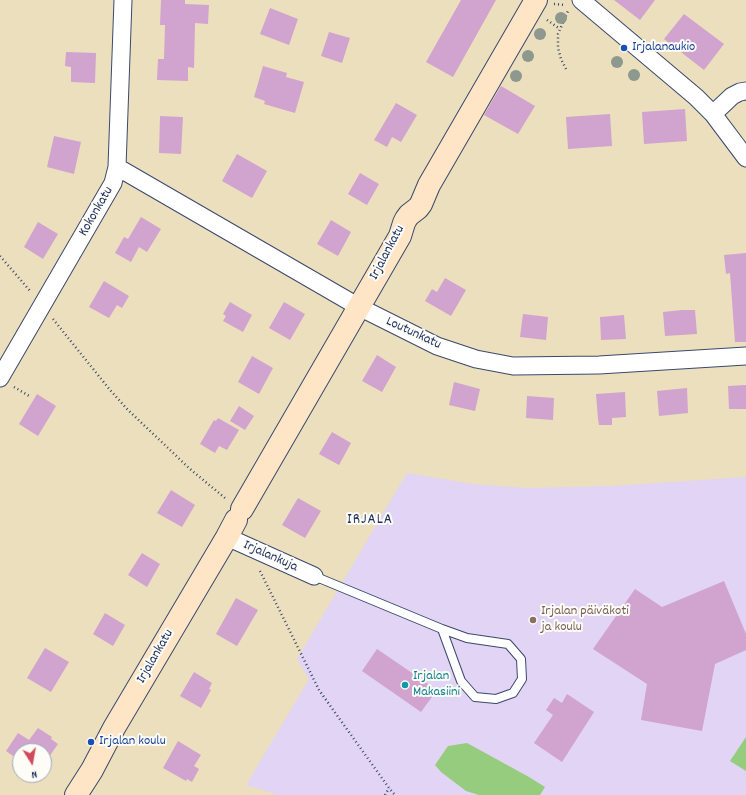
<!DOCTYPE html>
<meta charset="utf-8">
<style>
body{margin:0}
#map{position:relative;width:746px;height:795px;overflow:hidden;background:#ecdfbd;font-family:Dekko,sans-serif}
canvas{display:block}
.north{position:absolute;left:12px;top:743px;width:40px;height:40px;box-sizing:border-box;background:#fdfcf7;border:1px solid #a3aaba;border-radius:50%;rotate:169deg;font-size:11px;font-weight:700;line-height:16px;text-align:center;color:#1b2f5e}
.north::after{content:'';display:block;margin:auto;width:14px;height:18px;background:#d1495b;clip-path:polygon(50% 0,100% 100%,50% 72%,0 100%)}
</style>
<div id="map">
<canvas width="746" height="795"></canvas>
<div class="north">N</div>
</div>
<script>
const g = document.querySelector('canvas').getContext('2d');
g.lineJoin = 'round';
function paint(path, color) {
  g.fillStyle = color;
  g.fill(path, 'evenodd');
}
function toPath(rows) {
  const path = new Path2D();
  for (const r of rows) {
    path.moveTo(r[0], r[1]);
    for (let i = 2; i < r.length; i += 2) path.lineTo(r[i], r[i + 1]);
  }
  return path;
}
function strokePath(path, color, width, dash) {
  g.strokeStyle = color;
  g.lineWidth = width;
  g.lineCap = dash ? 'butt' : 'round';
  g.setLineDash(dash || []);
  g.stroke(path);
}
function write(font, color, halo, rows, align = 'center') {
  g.font = font + ' Dekko,sans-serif';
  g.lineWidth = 4;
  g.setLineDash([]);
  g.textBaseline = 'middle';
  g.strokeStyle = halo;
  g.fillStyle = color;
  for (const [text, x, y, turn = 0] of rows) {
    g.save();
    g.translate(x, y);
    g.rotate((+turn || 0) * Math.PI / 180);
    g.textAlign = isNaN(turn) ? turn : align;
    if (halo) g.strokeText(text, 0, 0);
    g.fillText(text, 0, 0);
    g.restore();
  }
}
paint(toPath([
 [407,473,472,484,527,488,612,486,746,477,746,795,279,795,246,785,309,679,297,659]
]), '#e1d4f4');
paint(toPath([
 [746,737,746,771,730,761],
 [467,743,529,777,545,787,540,795,479,795,466,791,441,772,435,765,448,746]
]), '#95cc7e');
paint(toPath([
 [161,0,185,0,185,4,209,5,208,24,195,23,194,68,188,67,188,81,157,80,158,59,164,59,165,25,160,25],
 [461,0,496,0,453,77,426,62],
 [614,0,655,0,640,20],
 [270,8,298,19,289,45,260,34],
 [684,14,724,44,704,70,664,39],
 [329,32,350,38,342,63,321,56],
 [66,52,96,53,95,83,71,82,71,67,65,66],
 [263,66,287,73,286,77,304,82,295,113,264,104,265,101,254,97],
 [501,86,535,106,518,134,484,115],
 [396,103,417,115,401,142,392,137,387,147,374,140],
 [685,109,687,141,644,144,642,112],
 [610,114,612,146,568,149,566,117],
 [160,116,183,117,181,154,159,153],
 [54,136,81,142,74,174,47,167],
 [237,154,267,171,252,198,222,181],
 [360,173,379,184,367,205,348,194],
 [141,217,161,229,147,252,139,247,131,262,115,253,124,237,128,239],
 [331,220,351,232,338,256,317,244],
 [38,222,58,234,43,259,24,247],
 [746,253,746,342,735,342,730,273,726,274,724,255],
 [445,278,466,290,451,316,425,301,432,289,437,292],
 [104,281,129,296,122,308,117,305,109,318,89,307],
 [230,302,252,315,243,332,223,321,226,316,223,314],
 [284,302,305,314,290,340,269,328],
 [682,310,695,310,697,334,665,336,663,312],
 [523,314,548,317,546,340,520,337],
 [624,315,626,339,601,340,600,317],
 [377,355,396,367,382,392,362,381],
 [252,356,273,368,259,394,238,382],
 [454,382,480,389,475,411,449,405],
 [746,385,746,409,729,409,728,386],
 [687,388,688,413,659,416,657,391],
 [625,392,626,417,612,418,612,425,599,425,598,419,596,394],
 [37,394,56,406,38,436,19,424],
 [527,396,554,398,553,420,526,418],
 [239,406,254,416,245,430,230,421],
 [218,418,239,430,227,450,219,446,215,453,200,444,214,420,216,421],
 [332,432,351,443,339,465,319,454],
 [171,490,195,505,182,527,157,513],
 [298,498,321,511,305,538,282,525],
 [142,553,160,564,147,587,128,575],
 [724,581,746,634,746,650,715,664,702,731,641,720,647,684,593,649,635,589,662,607],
 [236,598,258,610,237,646,216,634],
 [105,613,125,625,113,646,93,634],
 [45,648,69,662,51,692,27,678],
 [377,649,437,690,421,712,362,671],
 [194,672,212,683,209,689,211,690,201,708,180,696],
 [567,694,594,712,562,762,534,743,553,715,546,710,554,698,562,703],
 [38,728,52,737,51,739,58,744,44,764,44,751,20,751,20,761,6,751,18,733,29,740],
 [178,741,201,755,194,766,199,769,192,782,187,779,186,781,163,768]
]), '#d1a3cf');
const lane = toPath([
 [314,576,442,629,461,681,475,697,496,699,513,693,522,679,521,659,508,644,467,638,442,629]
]);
const street = toPath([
 [581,0,696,97,713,114,746,158],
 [713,114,732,96,740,92,746,91],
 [117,167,359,307,437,346,476,359,513,366,599,365,746,356],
 [0,378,113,183,117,167,123,0],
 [227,537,314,576]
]);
const secondary = toPath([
 [242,509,400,236,404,223,406,219,409,215,418,208,421,204,429,185,536,0],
 [76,795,92,770,114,728,227,537,236,520]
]);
strokePath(lane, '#3a496c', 10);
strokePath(street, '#3a496c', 19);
strokePath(secondary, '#3a496c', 24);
strokePath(toPath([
 [554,4,565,5],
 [547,20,560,29],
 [566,69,561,59,558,48,558,34,568,11],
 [0,256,31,292],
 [53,319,110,390,128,410,190,469,225,498],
 [14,387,31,397],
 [260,571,319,690,389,788,395,795],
 [385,795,389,788]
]), '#3a496c', 2.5, [1, 3]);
strokePath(lane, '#fff', 8);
strokePath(street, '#fff', 17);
strokePath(secondary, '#fde5c5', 22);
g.fillStyle = '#8d988e';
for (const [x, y] of [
 [561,18],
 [540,34],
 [528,56],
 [617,62],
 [634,75],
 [516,76]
]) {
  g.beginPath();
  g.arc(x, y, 6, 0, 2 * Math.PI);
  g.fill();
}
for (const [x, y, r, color] of [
 [624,48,4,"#1a4fb4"],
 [533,620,4,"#8d6e63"],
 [405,685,4,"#0f9aa8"],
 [91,742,4,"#1a4fb4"]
]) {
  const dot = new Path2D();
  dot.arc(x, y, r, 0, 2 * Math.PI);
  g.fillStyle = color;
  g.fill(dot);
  strokePath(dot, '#fdfcf7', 1.5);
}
write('14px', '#164399', '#fdfcf7', [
 ["Irjalanaukio",632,48],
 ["Irjalan koulu",99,742]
], 'left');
write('14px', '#1b2f5e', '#fdfcf7', [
 ["Kokonkatu",97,212,-60],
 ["Irjalankatu",388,253,-62],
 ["Loutunkatu",413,334,25],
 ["Irjalankuja",270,557,24],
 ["Irjalankatu",156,657,-60]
]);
write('14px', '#785e54', '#fdfcf7', [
 ["Irjalan päiväkoti",541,612],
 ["ja koulu",541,628]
], 'left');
write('14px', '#0d838f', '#fdfcf7', [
 ["Irjalan",413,677],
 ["Makasiini",413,693]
], 'left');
g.letterSpacing = '1px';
write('15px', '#1b2f5e', '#fdfcf7', [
 ["IRJALA",370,521]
]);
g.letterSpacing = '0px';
</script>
